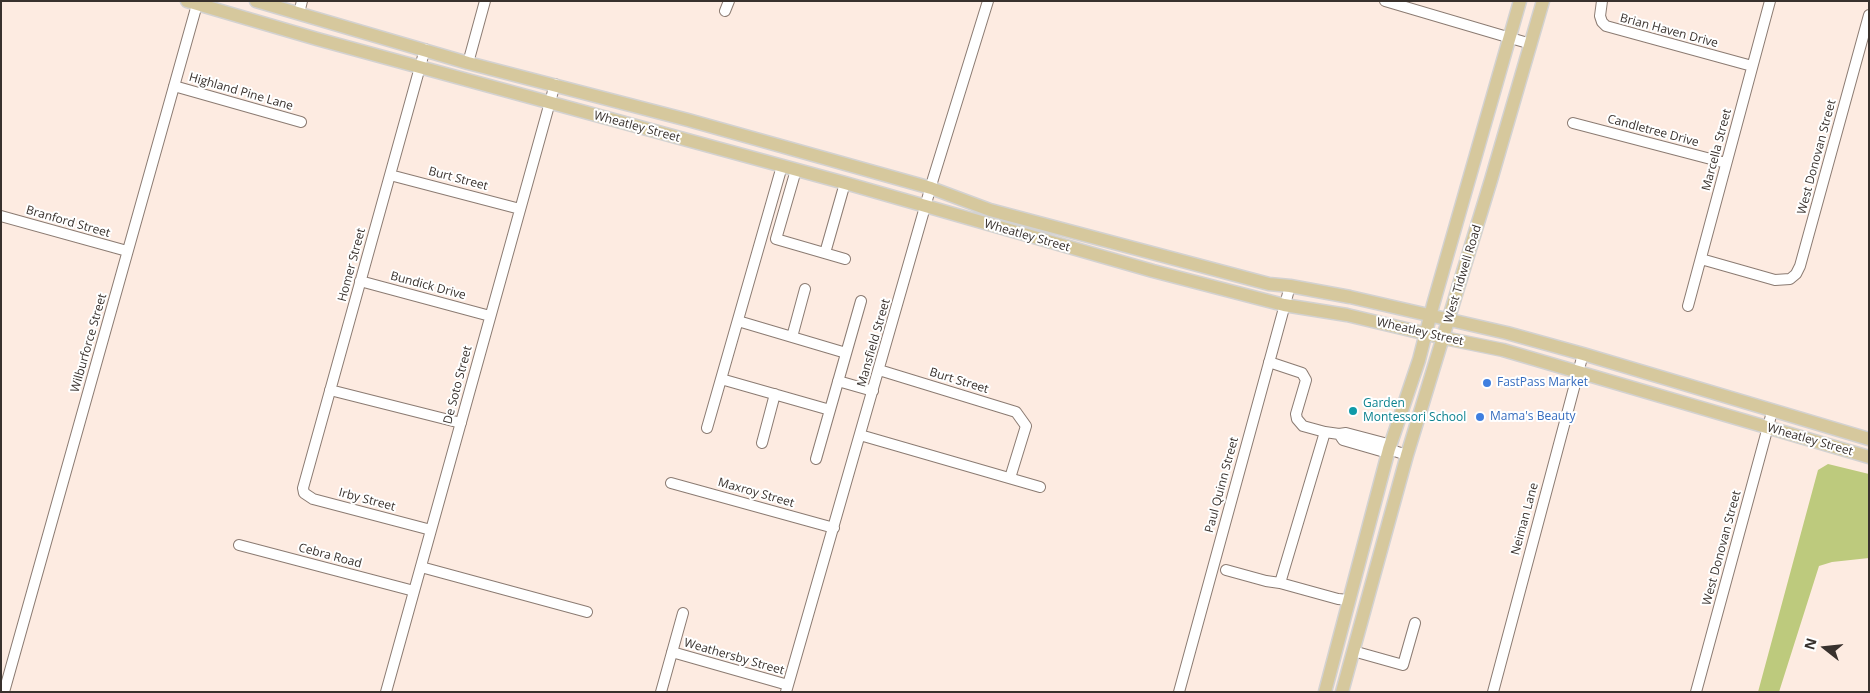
<!DOCTYPE html>
<style>
body{margin:0}
#map{position:relative;width:1870px;height:693px;overflow:hidden;background:#fdebe1;font-family:"Open Sans",sans-serif}
canvas{display:block}
.frame{position:absolute;inset:0;border:2px solid #38312d;pointer-events:none}
.north{position:absolute;left:1800px;top:623px;width:50px;height:50px;-webkit-text-stroke:4px #fff;paint-order:stroke;rotate:286deg;font-size:14px;font-weight:700;line-height:20px;text-align:center;color:#38312d}
.north::after{content:'';display:block;margin:auto;width:18px;height:22px;background:#38312d;clip-path:polygon(50% 0,100% 100%,50% 72%,0 100%)}
</style>
<div id="map">
<canvas width="1870" height="693"></canvas>
<div class="frame"></div>
<div class="north">N</div>
</div>
<script>
const g = document.querySelector('canvas').getContext('2d');
g.lineJoin = 'round';
function paint(path, color) {
  g.fillStyle = color;
  g.fill(path, 'evenodd');
}
function toPath(rows) {
  const path = new Path2D();
  for (const r of rows) {
    path.moveTo(r[0], r[1]);
    for (let i = 2; i < r.length; i += 2) path.lineTo(r[i], r[i + 1]);
  }
  return path;
}
function strokePath(path, color, width, dash) {
  g.strokeStyle = color;
  g.lineWidth = width;
  g.lineCap = dash ? 'butt' : 'round';
  g.setLineDash(dash || []);
  g.stroke(path);
}
function write(font, color, halo, rows, align = 'center') {
  g.font = font + ' "Open Sans",sans-serif';
  g.lineWidth = 4;
  g.setLineDash([]);
  g.textBaseline = 'middle';
  g.strokeStyle = halo;
  g.fillStyle = color;
  for (const [text, x, y, turn = 0] of rows) {
    g.save();
    g.translate(x, y);
    g.rotate((+turn || 0) * Math.PI / 180);
    g.textAlign = isNaN(turn) ? turn : align;
    if (halo) g.strokeText(text, 0, 0);
    g.fillText(text, 0, 0);
    g.restore();
  }
}
paint(toPath([
 [1828,464,1869,474,1869,558,1832,562,1819,566,1779,692,1758,692,1818,470]
]), '#bdca7d');
const minor = toPath([
 [1385,1,1531,44],
 [1602,1,1600,16,1602,22,1606,26,1752,66],
 [725,11,729,1],
 [299,13,302,1],
 [425,49,303,488,304,493,313,499,431,530],
 [468,63,485,1],
 [174,86,301,122],
 [1573,123,1726,163],
 [796,170,776,239,845,259],
 [390,175,520,209],
 [1,216,127,251],
 [825,253,845,183],
 [1701,259,1775,280,1790,279,1796,274,1800,266,1869,15],
 [360,281,490,316],
 [1688,306,1770,1],
 [738,321,846,353],
 [792,337,805,289],
 [1269,362,1302,373,1306,380,1296,414,1297,419,1303,426,1325,432],
 [879,370,1016,412,1026,426,1010,478],
 [721,379,830,410],
 [838,381,873,391],
 [330,390,461,423],
 [707,428,782,166],
 [1339,434,1343,440,1381,451,1385,448,1407,455],
 [860,435,1040,487],
 [762,443,775,394],
 [816,459,861,301],
 [671,483,834,528],
 [239,545,414,591],
 [421,567,587,612],
 [1226,570,1266,581,1280,583],
 [1349,600,1338,599,1280,583,1325,432,1339,434,1346,433,1384,443,1385,448],
 [1353,651,1403,665,1415,623],
 [672,652,788,685],
 [4,692,198,1],
 [386,692,555,84],
 [661,692,683,613],
 [786,692,933,179,988,1],
 [1179,692,1290,286],
 [1493,692,1583,354],
 [1696,692,1772,412]
]);
const major = toPath([
 [187,1,317,39,845,183,1153,271,1284,305,1347,315,1444,338,1503,350,1869,457],
 [256,1,468,63,688,120,931,188,990,210,1269,284,1290,286,1350,297,1507,333,1583,354,1869,439],
 [1325,692,1389,449,1419,360,1433,305,1520,1],
 [1342,692,1407,455,1491,180,1543,1]
]);
strokePath(minor, '#8b7b72', 12);
strokePath(major, '#d3d2d1', 15);
strokePath(minor, '#fff', 10);
strokePath(major, '#d6c89d', 12);
for (const [x, y, r, color] of [
 [1487,383,5,"#3f7fe0"],
 [1353,411,5,"#0f9aa8"],
 [1480,417,5,"#3f7fe0"]
]) {
  const dot = new Path2D();
  dot.arc(x, y, r, 0, 2 * Math.PI);
  g.fillStyle = color;
  g.fill(dot);
  strokePath(dot, '#fff', 2);
}
write('12px', '#38312d', '#fff', [
 ["Brian Haven Drive",1669,31,15],
 ["Highland Pine Lane",241,92,16],
 ["Wheatley Street",637,127,15],
 ["Candletree Drive",1653,131,15],
 ["Marcella Street",1717,150,-75],
 ["West Donovan Street",1817,157,-75],
 ["Burt Street",458,179,15],
 ["Branford Street",68,222,16],
 ["Wheatley Street",1027,236,16],
 ["Homer Street",352,265,-75],
 ["West Tidwell Road",1463,274,-73],
 ["Bundick Drive",428,286,15],
 ["Wheatley Street",1420,332,13],
 ["Wilburforce Street",89,343,-74],
 ["Mansfield Street",874,343,-74],
 ["Burt Street",959,381,17],
 ["De Soto Street",458,385,-75],
 ["Wheatley Street",1810,440,16],
 ["Paul Quinn Street",1222,485,-75],
 ["Maxroy Street",756,493,16],
 ["Irby Street",367,500,15],
 ["Neiman Lane",1525,519,-75],
 ["West Donovan Street",1722,548,-75],
 ["Cebra Road",330,556,15],
 ["Weathersby Street",734,657,16]
]);
write('12px', '#366cbe', '#fff', [
 ["FastPass Market",1497,383],
 ["Mama's Beauty",1490,417]
], 'left');
write('12px', '#0d838f', '#fff', [
 ["Garden",1363,404],
 ["Montessori School",1363,418]
], 'left');
</script>
